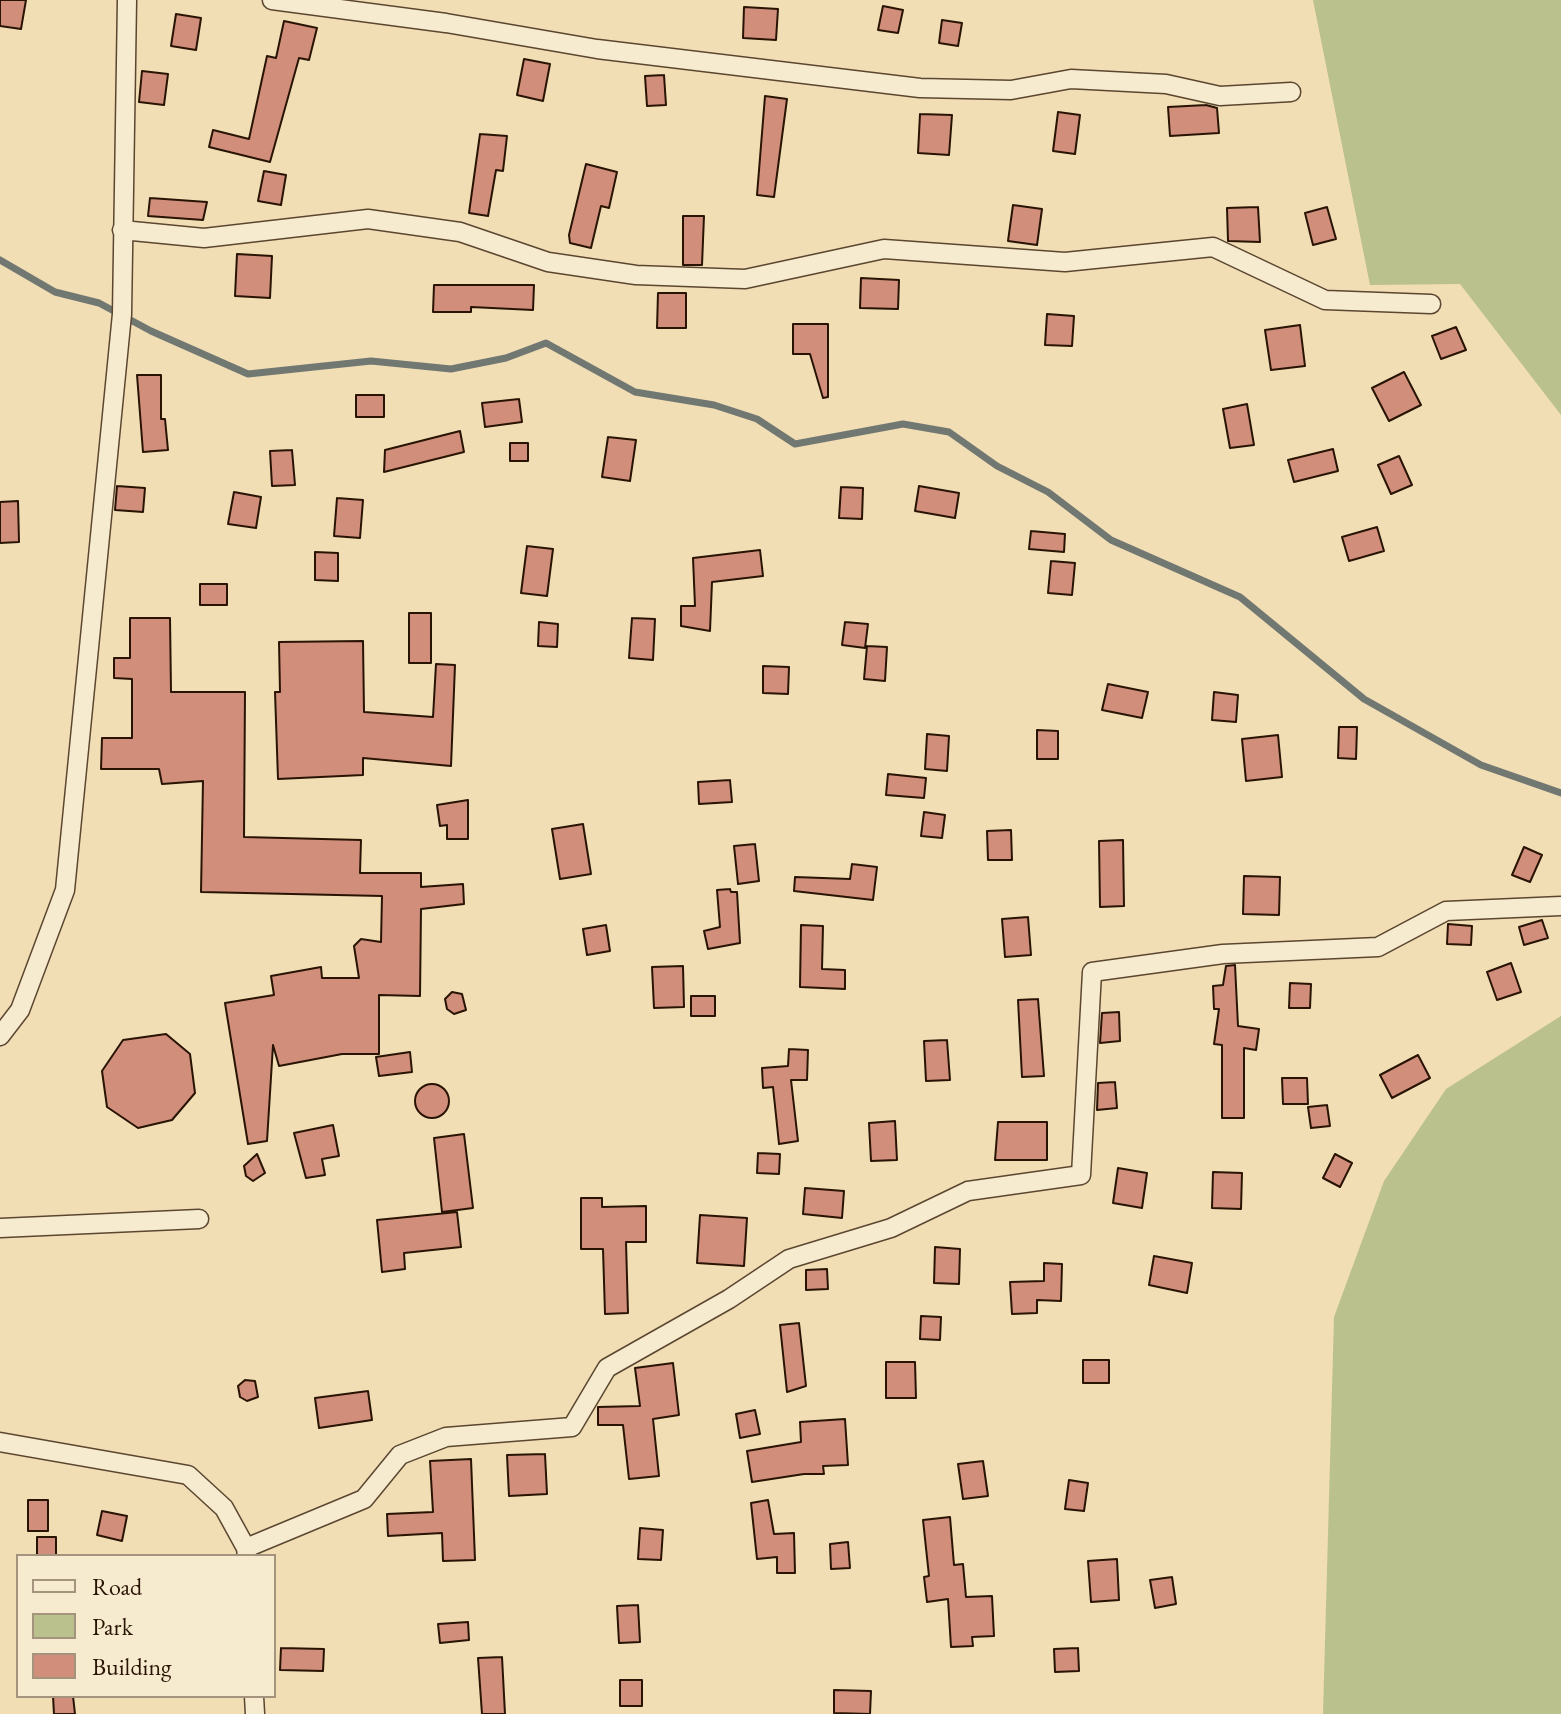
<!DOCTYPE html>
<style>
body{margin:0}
#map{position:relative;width:1561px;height:1714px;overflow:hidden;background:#f1deb5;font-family:"EB Garamond",serif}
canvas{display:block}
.legend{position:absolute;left:16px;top:1554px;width:260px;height:144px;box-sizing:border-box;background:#f6eacf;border:2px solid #a4947e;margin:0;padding:10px 14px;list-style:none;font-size:24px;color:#291404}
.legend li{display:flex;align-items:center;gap:16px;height:40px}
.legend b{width:40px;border:2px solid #a4947e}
</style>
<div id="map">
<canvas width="1561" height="1714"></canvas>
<ul class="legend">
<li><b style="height:10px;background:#f6eacf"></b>Road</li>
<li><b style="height:22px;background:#bbc18c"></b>Park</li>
<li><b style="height:22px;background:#d08e7b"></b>Building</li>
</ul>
</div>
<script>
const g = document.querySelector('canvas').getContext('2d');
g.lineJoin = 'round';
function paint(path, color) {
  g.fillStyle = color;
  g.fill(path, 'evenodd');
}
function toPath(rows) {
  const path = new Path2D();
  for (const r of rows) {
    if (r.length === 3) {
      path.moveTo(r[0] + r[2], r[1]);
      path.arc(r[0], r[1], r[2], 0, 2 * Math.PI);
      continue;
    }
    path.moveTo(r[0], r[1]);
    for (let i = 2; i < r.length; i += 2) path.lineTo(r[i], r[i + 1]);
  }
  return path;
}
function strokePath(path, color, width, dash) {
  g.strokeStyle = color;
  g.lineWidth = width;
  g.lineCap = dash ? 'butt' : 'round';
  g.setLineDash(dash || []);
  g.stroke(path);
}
paint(toPath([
 [1313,0,1561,0,1561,415,1460,284,1370,285],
 [1561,1016,1561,1714,1323,1714,1334,1317,1384,1181,1446,1089]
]), '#bbc18c');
strokePath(toPath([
 [0,260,55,292,99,303,151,331,248,374,371,361,451,369,506,358,546,343,635,392,714,405,757,419,795,444,903,424,949,432,997,466,1048,492,1111,540,1240,597,1364,699,1481,765,1561,793]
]), '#717771', 7);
const building = toPath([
 [0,0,26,0,21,29,0,26,0,0],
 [883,6,903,10,898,33,878,30,883,6],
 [744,7,778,9,776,40,743,38,744,7],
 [176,14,201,18,196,50,171,46,176,14],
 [942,20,962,23,958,46,939,43,942,20],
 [284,21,317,28,309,60,299,58,270,162,209,147,213,130,249,139,267,56,276,58,284,21],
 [524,59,550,64,543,101,517,95,524,59],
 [142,71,168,74,164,105,139,102,142,71],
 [664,75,666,105,647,106,645,76,664,75],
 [765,96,787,99,774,197,757,195,765,96],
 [1206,105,1217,108,1219,133,1170,136,1168,107,1206,105],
 [1058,112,1080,115,1075,154,1053,151,1058,112],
 [920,114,952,115,949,155,918,153,920,114],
 [480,134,507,136,503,171,496,170,488,216,469,213,480,134],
 [586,164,617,172,609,208,601,206,591,248,570,243,569,235,586,164],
 [264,171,286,175,281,205,258,201,264,171],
 [150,198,207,202,203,220,148,216,150,198],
 [1013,205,1042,209,1037,245,1008,241,1013,205],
 [1258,207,1260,242,1228,241,1227,208,1258,207],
 [1327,207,1336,239,1313,245,1305,213,1327,207],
 [683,216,704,216,702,265,683,265,683,216],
 [237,254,272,256,270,298,235,296,237,254],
 [861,278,899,280,898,309,860,308,861,278],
 [434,285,534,285,533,310,471,307,471,312,433,312,434,285],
 [658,293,686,293,686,328,657,328,658,293],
 [1047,314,1074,316,1072,346,1045,345,1047,314],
 [793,324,828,324,828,397,823,398,810,354,793,354,793,324],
 [1300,325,1305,366,1271,370,1265,330,1300,325],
 [1456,327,1466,350,1441,359,1432,336,1456,327],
 [1404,372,1421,405,1389,421,1372,388,1404,372],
 [137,375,161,375,161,419,165,419,168,450,143,452,137,375],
 [356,395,384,395,384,417,356,417,356,395],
 [519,399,522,422,485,427,482,403,519,399],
 [1247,404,1254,445,1230,448,1223,409,1247,404],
 [460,431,464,452,384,472,385,450,460,431],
 [608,437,636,440,630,481,602,477,608,437],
 [510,443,528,443,528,461,510,461,510,443],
 [1333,449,1338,471,1294,482,1288,460,1333,449],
 [292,450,295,485,272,486,270,451,292,450],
 [1399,456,1412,485,1391,494,1378,465,1399,456],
 [117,486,145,488,143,512,115,510,117,486],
 [919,486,959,493,955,518,915,511,919,486],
 [841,487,863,488,862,519,839,518,841,487],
 [234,492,261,497,256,528,228,524,234,492],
 [337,498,363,500,360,538,334,536,337,498],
 [18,501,19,542,0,543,0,502,18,501],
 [1377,527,1384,551,1349,561,1342,537,1377,527],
 [1031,531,1065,534,1064,552,1029,549,1031,531],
 [527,546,553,549,547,596,521,593,527,546],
 [760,550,763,576,712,582,710,631,681,626,681,606,695,606,693,558,760,550],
 [315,552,338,553,338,581,315,580,315,552],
 [1051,561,1075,563,1072,595,1048,593,1051,561],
 [200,584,227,584,227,605,200,605,200,584],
 [409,613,431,613,431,663,409,663,409,613],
 [130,618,170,618,171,692,245,692,244,837,361,840,360,873,421,873,421,887,463,884,464,904,421,909,420,996,379,995,379,1054,342,1054,279,1066,273,1045,267,1141,248,1144,225,1003,274,995,271,976,321,967,322,978,359,978,354,946,361,939,381,942,382,896,201,892,203,781,162,784,159,769,101,769,102,738,132,738,132,679,114,678,114,658,130,658,130,618],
 [632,618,655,619,653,660,629,658,632,618],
 [539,622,558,624,557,647,538,646,539,622],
 [845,622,868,624,865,648,842,645,845,622],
 [363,641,364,712,433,717,436,664,455,665,451,766,363,758,363,775,278,779,275,692,280,692,279,642,363,641],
 [867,646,887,647,885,681,864,679,867,646],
 [763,666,789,667,788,694,763,693,763,666],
 [1108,684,1148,692,1142,718,1102,710,1108,684],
 [1214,692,1238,695,1236,722,1212,720,1214,692],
 [1339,727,1357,727,1356,759,1338,758,1339,727],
 [1037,730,1058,731,1058,759,1037,759,1037,730],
 [927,734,949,736,947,771,925,769,927,734],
 [1278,735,1282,777,1246,781,1242,739,1278,735],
 [888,774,926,778,924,798,886,795,888,774],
 [730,780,732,802,699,804,698,782,730,780],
 [468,800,468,839,447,839,447,825,440,826,437,805,468,800],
 [924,812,945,815,942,838,921,836,924,812],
 [583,824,591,874,560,879,552,829,583,824],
 [1011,830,1012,860,988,860,987,831,1011,830],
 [1123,840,1124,906,1100,907,1099,841,1123,840],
 [755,844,759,881,738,884,734,846,755,844],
 [1524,847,1542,855,1530,882,1512,875,1524,847],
 [852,864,877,867,873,900,794,891,795,877,850,879,852,864],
 [1244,876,1280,877,1279,915,1243,914,1244,876],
 [730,889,731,892,737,892,740,943,708,949,704,931,720,927,717,890,730,889],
 [1028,917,1031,955,1005,957,1002,919,1028,917],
 [1542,920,1548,938,1524,945,1519,927,1542,920],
 [1448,924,1472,926,1471,945,1447,944,1448,924],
 [606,925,610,951,587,955,583,929,606,925],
 [801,925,823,926,822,969,845,970,845,989,800,987,801,925],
 [1511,963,1521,992,1497,1000,1487,972,1511,963],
 [1235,965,1238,1026,1259,1029,1256,1050,1244,1048,1244,1118,1222,1118,1222,1045,1214,1044,1219,1009,1214,1009,1213,986,1223,985,1226,966,1235,965],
 [683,966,684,1007,654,1008,652,967,683,966],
 [1290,983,1311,984,1310,1008,1289,1008,1290,983],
 [452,992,462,994,466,1010,454,1014,447,1009,445,999,452,992],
 [691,996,715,996,715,1016,691,1016,691,996],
 [1038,999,1044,1076,1022,1077,1018,1000,1038,999],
 [1119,1012,1120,1041,1100,1043,1102,1013,1119,1012],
 [166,1034,190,1054,195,1093,172,1120,138,1128,107,1107,102,1071,123,1040,166,1034],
 [947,1040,950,1080,926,1081,924,1041,947,1040],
 [789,1049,808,1050,807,1080,791,1080,798,1141,779,1144,773,1087,763,1088,762,1068,788,1066,789,1049],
 [410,1052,412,1072,379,1076,376,1057,410,1052],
 [1418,1055,1430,1078,1392,1098,1380,1075,1418,1055],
 [1282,1078,1307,1078,1308,1104,1283,1104,1282,1078],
 [1115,1082,1117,1108,1097,1110,1098,1083,1115,1082],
 [432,1101,17],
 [1327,1105,1330,1126,1311,1128,1308,1107,1327,1105],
 [895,1121,897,1160,871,1161,869,1123,895,1121],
 [998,1122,1047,1122,1047,1160,995,1160,998,1122],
 [333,1125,339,1156,322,1159,325,1175,306,1178,294,1133,333,1125],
 [464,1134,473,1208,442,1212,434,1138,464,1134],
 [758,1153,780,1154,779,1174,757,1173,758,1153],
 [257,1154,265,1173,253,1181,246,1176,244,1166,257,1154],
 [1335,1154,1352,1163,1340,1187,1323,1178,1335,1154],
 [1118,1168,1147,1173,1142,1208,1113,1203,1118,1168],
 [1213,1172,1242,1173,1241,1209,1212,1208,1213,1172],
 [805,1188,844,1191,842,1218,803,1214,805,1188],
 [581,1198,602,1198,602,1207,646,1206,646,1242,626,1242,628,1313,605,1314,603,1249,581,1249,581,1198],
 [457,1212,461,1247,404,1253,405,1269,382,1272,377,1220,457,1212],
 [700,1215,747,1218,744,1266,697,1263,700,1215],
 [935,1247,960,1249,959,1284,934,1283,935,1247],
 [1154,1256,1192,1263,1187,1293,1149,1285,1154,1256],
 [1044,1263,1062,1264,1061,1301,1037,1300,1037,1313,1012,1314,1010,1282,1044,1281,1044,1263],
 [827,1269,828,1289,806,1290,806,1270,827,1269],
 [921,1316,941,1317,940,1340,920,1339,921,1316],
 [799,1323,806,1386,787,1392,780,1325,799,1323],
 [1083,1360,1109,1360,1109,1383,1083,1383,1083,1360],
 [886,1362,915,1362,916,1398,886,1398,886,1362],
 [673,1363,679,1415,653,1419,659,1476,629,1479,623,1425,598,1425,598,1407,640,1406,635,1368,673,1363],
 [245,1380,255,1381,258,1397,247,1401,240,1397,238,1386,245,1380],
 [368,1391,372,1420,319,1428,315,1398,368,1391],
 [755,1410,760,1434,740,1438,736,1414,755,1410],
 [845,1419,848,1465,823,1466,824,1474,804,1474,752,1482,747,1451,801,1442,800,1422,845,1419],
 [545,1454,547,1494,509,1496,507,1455,545,1454],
 [471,1459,475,1560,443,1561,442,1533,388,1536,387,1514,433,1512,430,1461,471,1459],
 [983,1461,988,1496,963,1499,958,1464,983,1461],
 [1069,1480,1088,1483,1084,1511,1065,1509,1069,1480],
 [28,1500,48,1500,48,1531,28,1531,28,1500],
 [768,1500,774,1534,794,1533,795,1573,777,1573,777,1557,757,1559,751,1503,768,1500],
 [102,1511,127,1516,122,1541,97,1535,102,1511],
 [950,1517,954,1565,963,1564,966,1597,992,1596,994,1636,972,1637,973,1646,951,1647,948,1599,927,1602,924,1577,929,1576,923,1520,950,1517],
 [640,1528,663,1530,661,1560,638,1559,640,1528],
 [37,1537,56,1537,56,1556,37,1556,37,1537],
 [848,1542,850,1568,831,1569,830,1544,848,1542],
 [1117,1559,1119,1600,1091,1602,1088,1561,1117,1559],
 [1172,1577,1176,1604,1155,1608,1150,1580,1172,1577],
 [638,1605,640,1642,619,1643,617,1606,638,1605],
 [468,1622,469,1640,440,1643,438,1624,468,1622],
 [281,1648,324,1649,323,1671,280,1670,281,1648],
 [1078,1648,1079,1671,1055,1672,1054,1649,1078,1648],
 [502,1657,505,1714,482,1714,478,1658,502,1657],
 [620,1680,642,1680,642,1706,620,1706,620,1680],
 [834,1690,871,1691,870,1714,834,1713,834,1690],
 [53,1696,73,1696,75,1714,54,1714,53,1696]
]);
paint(building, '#d08e7b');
strokePath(building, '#291404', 2);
const street = toPath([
 [272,0,446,23,597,49,920,88,1011,90,1071,79,1166,84,1220,96,1291,92],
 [122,230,204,238,368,219,460,232,548,262,636,275,745,279,884,249,1065,262,1213,247,1325,300,1431,304],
 [0,1036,20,1010,65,890,122,314,127,0],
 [0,1228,199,1219],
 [0,1442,188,1475,224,1508,246,1548,247,1556],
 [246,1548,364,1499,400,1455,446,1437,572,1427,607,1368,729,1299,789,1259,891,1228,968,1191,1081,1175,1092,972,1223,954,1378,947,1446,911,1561,906],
 [254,1696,255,1714]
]);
strokePath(street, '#5b4630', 21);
strokePath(street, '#f6eacf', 18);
</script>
